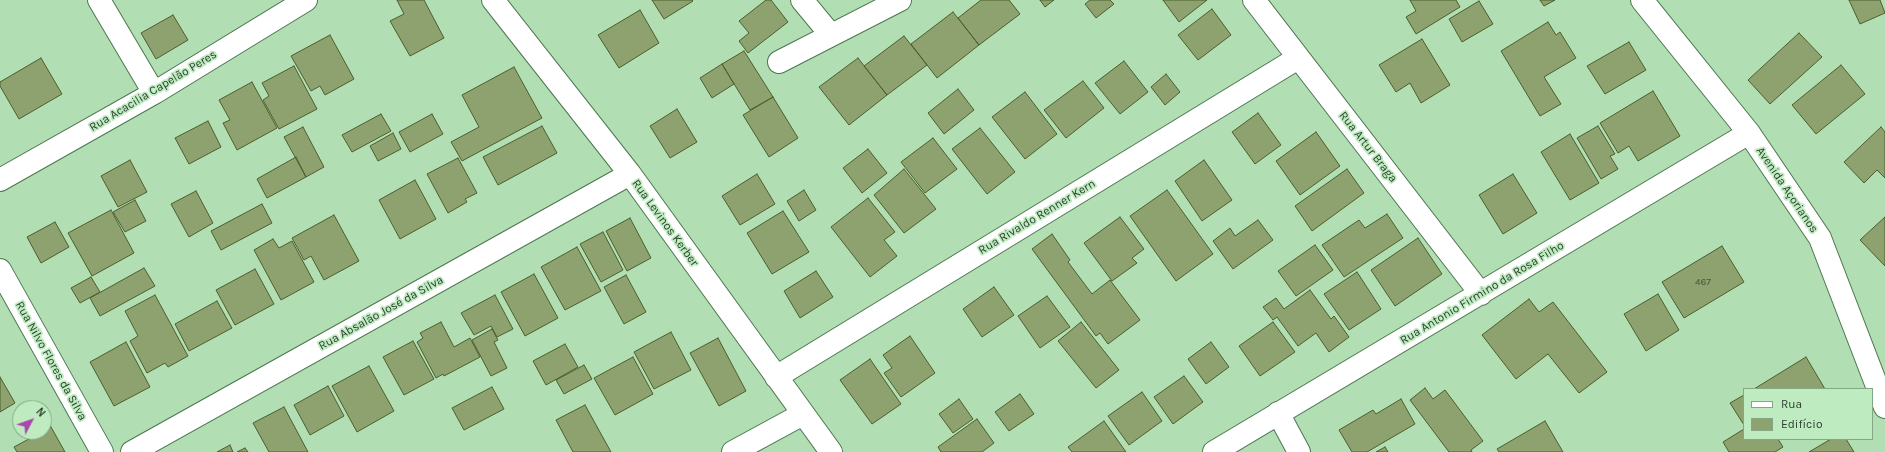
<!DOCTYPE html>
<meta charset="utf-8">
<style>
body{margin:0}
#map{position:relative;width:1885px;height:452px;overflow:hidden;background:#b1dfb3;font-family:Karla,sans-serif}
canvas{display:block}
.legend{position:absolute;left:1743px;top:388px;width:130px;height:52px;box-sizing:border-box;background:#beecc0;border:1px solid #84a786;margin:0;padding:5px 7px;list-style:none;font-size:12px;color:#2d3f2e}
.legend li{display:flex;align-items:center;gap:8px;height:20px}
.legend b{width:20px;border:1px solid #84a786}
.north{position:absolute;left:12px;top:400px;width:40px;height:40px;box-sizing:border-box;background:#beecc0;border:1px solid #84a786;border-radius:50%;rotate:49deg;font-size:11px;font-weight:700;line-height:16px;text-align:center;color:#2d3f2e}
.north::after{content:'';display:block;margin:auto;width:14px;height:18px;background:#ab48af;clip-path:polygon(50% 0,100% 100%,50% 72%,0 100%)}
</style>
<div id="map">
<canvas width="1885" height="452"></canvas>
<ul class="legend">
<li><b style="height:5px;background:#fff"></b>Rua</li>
<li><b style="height:11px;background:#8da26e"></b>Edifício</li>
</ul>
<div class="north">N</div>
</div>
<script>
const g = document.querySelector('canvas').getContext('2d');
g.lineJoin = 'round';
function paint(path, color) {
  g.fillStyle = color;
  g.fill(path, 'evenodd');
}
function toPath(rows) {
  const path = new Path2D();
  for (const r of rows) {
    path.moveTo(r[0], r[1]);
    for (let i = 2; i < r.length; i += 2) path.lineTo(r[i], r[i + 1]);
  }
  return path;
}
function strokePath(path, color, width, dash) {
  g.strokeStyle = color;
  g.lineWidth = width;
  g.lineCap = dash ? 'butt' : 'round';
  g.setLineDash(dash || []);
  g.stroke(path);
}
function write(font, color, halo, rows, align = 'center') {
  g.font = font + ' Karla,sans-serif';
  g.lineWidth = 3.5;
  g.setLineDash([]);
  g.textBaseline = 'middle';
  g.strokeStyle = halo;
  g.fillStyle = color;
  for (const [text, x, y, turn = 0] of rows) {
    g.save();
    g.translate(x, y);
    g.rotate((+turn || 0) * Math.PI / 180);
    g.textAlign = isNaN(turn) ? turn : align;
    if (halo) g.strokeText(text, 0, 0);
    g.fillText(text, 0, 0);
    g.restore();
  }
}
const building = toPath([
 [397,0,424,0,444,38,410,56,390,21,404,14,397,0],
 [652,0,692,0,693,1,664,19,652,0],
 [766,0,771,0,788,22,748,53,739,41,749,33,739,21,766,0],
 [981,0,1009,0,1020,14,979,45,958,18,981,0],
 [1040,0,1054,0,1045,7,1040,0],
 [1090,0,1110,0,1114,4,1096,18,1085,4,1090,0],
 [1163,0,1207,0,1179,22,1163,0],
 [1410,0,1456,0,1460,7,1416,34,1406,17,1416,11,1410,0],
 [1540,0,1555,0,1544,6,1540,0],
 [1849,0,1880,0,1885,13,1860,24,1849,0],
 [1479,1,1493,24,1462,42,1449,19,1479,1],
 [1212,9,1231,35,1198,60,1178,35,1212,9],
 [640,10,659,43,619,68,598,35,640,10],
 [953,12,979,45,937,78,911,44,953,12],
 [173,15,188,40,156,59,141,33,173,15],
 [1548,22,1556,35,1560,32,1576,58,1544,77,1561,104,1540,116,1501,51,1548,22],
 [1799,33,1822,57,1770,104,1748,80,1799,33],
 [330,35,354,79,325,95,320,86,311,91,291,56,330,35],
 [904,36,927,65,887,95,864,66,904,36],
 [1422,39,1450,85,1421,103,1410,83,1396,92,1379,65,1422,39],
 [1629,42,1646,70,1605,94,1587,66,1629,42],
 [744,51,773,97,750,110,722,64,744,51],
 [41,58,62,94,19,119,0,86,0,82,41,58],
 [858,58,887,95,849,125,819,87,858,58],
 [1124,61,1148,92,1120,114,1095,83,1124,61],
 [722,64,734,84,712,98,700,78,722,64],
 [1841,65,1865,94,1816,134,1792,105,1841,65],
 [294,66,317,109,279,129,263,100,269,96,262,83,294,66],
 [514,67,542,118,462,161,451,142,479,127,462,95,514,67],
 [1166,74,1180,92,1165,105,1151,87,1166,74],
 [1083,81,1104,108,1066,138,1044,110,1083,81],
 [252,82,277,128,237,150,223,123,230,120,219,100,252,82],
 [958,89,974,110,944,134,928,113,958,89],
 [1653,91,1680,136,1638,161,1629,146,1618,153,1600,123,1653,91],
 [1025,92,1057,134,1025,159,992,117,1025,92],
 [773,97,798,138,769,157,743,115,773,97],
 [677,109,697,142,670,158,650,126,677,109],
 [1258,113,1281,145,1255,164,1232,132,1258,113],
 [381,114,391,131,352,152,342,135,381,114],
 [432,114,443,134,410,152,399,132,432,114],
 [208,121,221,147,189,164,175,138,208,121],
 [542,126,557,153,498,185,483,157,542,126],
 [1598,126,1615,154,1610,156,1618,169,1601,179,1577,138,1598,126],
 [303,127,324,167,306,177,284,137,303,127],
 [1881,127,1885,132,1885,178,1877,170,1864,183,1844,162,1881,127],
 [980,128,1015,172,987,194,952,149,980,128],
 [1316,132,1340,166,1300,195,1276,161,1316,132],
 [393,133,401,149,378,161,370,146,393,133],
 [1570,134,1599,183,1570,200,1541,152,1570,134],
 [933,138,957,169,925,193,901,162,933,138],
 [868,149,887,173,862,193,843,168,868,149],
 [296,157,306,177,267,198,257,179,296,157],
 [458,158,477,193,465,199,467,202,448,213,427,174,458,158],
 [130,160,147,192,118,207,101,176,130,160],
 [1204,160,1232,200,1202,221,1175,181,1204,160],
 [904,169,936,209,904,233,874,195,904,169],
 [1347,169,1364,193,1312,231,1295,206,1347,169],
 [757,174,775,204,740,225,722,196,757,174],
 [1513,174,1537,213,1503,234,1479,195,1513,174],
 [415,180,436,219,400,239,379,200,415,180],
 [804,190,816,210,799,221,787,201,804,190],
 [1167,190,1213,254,1176,281,1130,216,1167,190],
 [196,191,213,223,189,237,171,204,196,191],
 [868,198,895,232,884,240,897,256,870,277,831,227,868,198],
 [135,200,146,221,125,232,113,212,135,200],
 [262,204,272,223,221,250,211,231,262,204],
 [111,210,134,253,92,276,68,233,111,210],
 [783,211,809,252,772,274,747,233,783,211],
 [1387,214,1403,238,1344,277,1322,245,1359,220,1365,228,1387,214],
 [334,215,359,261,324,280,311,256,304,260,292,238,334,215],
 [1120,217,1144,249,1132,258,1137,263,1112,281,1084,243,1120,217],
 [1885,217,1885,266,1860,240,1885,217],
 [630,218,651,258,627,271,606,231,630,218],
 [1258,220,1273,240,1233,269,1213,241,1230,228,1235,236,1258,220],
 [55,222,69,247,41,263,27,237,55,222],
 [603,232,623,270,601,282,580,244,603,232],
 [1052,234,1070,260,1068,262,1092,294,1110,280,1140,320,1108,344,1100,333,1096,336,1032,249,1052,234],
 [1418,238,1442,274,1395,306,1371,270,1418,238],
 [273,239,279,248,292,241,314,282,281,300,254,250,273,239],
 [1315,245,1333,270,1296,296,1278,271,1315,245],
 [1722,246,1744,282,1684,318,1662,282,1722,246],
 [577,247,601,291,565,310,541,267,577,247],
 [144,268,155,286,100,316,90,298,144,268],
 [255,269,274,304,235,325,216,290,255,269],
 [816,271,833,297,800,318,784,291,816,271],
 [1357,272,1381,309,1349,330,1324,294,1357,272],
 [534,274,558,318,525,336,501,292,534,274],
 [626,275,646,312,624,324,604,287,626,275],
 [91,277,100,292,80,303,71,288,91,277],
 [994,287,1014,315,982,337,963,309,994,287],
 [1310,290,1331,319,1334,316,1349,337,1329,352,1316,333,1298,346,1277,317,1273,320,1263,307,1276,298,1284,309,1310,290],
 [1658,294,1679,330,1646,351,1624,314,1658,294],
 [155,295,188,356,168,367,165,363,147,373,130,341,138,336,125,311,155,295],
 [495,295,513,329,497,337,491,326,474,335,461,313,495,295],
 [1047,296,1070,327,1040,348,1018,316,1047,296],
 [1529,299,1539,312,1553,302,1607,372,1579,393,1548,354,1516,379,1482,335,1529,299],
 [217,301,232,328,189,351,175,324,217,301],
 [441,322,454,347,470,338,480,357,444,376,443,374,436,378,417,342,423,338,420,333,441,322],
 [1081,322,1119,370,1096,388,1058,341,1081,322],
 [1273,322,1295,352,1260,376,1239,346,1273,322],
 [492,329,498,340,494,342,507,368,491,376,472,340,492,329],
 [671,332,691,370,654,389,634,352,671,332],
 [910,336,935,373,901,397,884,373,892,368,883,355,910,336],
 [718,338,746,391,719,406,690,353,718,338],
 [413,341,434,379,404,395,383,357,413,341],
 [126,342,150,387,114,406,90,362,126,342],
 [1211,342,1229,367,1206,384,1188,359,1211,342],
 [565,344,578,367,546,385,533,361,565,344],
 [633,357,653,394,615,415,594,378,633,357],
 [1806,357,1825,389,1754,389,1806,357],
 [870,359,901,404,872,424,840,380,870,359],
 [584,365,592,379,564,394,556,380,584,365],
 [369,366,394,411,357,432,332,386,369,366],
 [1184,376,1203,402,1173,424,1154,397,1184,376],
 [0,377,15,403,0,412,0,377],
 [328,386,344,416,310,435,294,405,328,386],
 [492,387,504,409,464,430,452,408,492,387],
 [1425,388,1433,399,1445,390,1483,441,1471,450,1472,452,1449,452,1410,400,1425,388],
 [1142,392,1162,421,1129,445,1108,416,1142,392],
 [1020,394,1034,414,1009,431,995,412,1020,394],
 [1744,395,1744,425,1730,403,1744,395],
 [959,399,973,419,953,433,939,414,959,399],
 [1401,399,1415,424,1367,452,1352,452,1339,430,1373,410,1376,414,1401,399],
 [585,405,611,452,573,452,556,420,585,405],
 [284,407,308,452,269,452,253,423,284,407],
 [977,419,994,443,982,452,941,452,938,447,977,419],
 [1104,421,1126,452,1072,452,1068,447,1104,421],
 [1545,421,1563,452,1499,452,1497,449,1545,421],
 [51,427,65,452,17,452,14,447,51,427],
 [1744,429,1744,439,1778,439,1783,447,1775,452,1729,452,1723,442,1744,429],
 [1831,439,1846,439,1854,452,1809,452,1831,439],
 [230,445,233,452,217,452,230,445],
 [1385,447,1388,452,1376,452,1385,447],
 [245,448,248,452,237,452,245,448]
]);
paint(building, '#8da26e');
strokePath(building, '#4c5e2c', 1);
const minor = toPath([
 [99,0,154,93],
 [493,0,630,174,831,452],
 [802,0,831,35],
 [1254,0,1481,294],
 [1642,0,1749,133,1820,238,1885,407],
 [779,62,900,0],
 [0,180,154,93,306,0],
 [0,270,102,452],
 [776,377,1298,58],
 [1278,413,1299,452],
 [132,452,630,174],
 [733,452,803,414],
 [1214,452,1749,133]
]);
strokePath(minor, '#4c764f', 24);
strokePath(minor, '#fff', 22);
write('10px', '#45583e', null, [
 ["467",1703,282]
]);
write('12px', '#2d3f2e', '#beecc0', [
 ["Rua Acacilia Capelão Peres",153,91,-31],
 ["Rua Artur Braga",1368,147,52],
 ["Avenida Açorianos",1787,190,56],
 ["Rua Rivaldo Renner Kern",1037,217,-31],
 ["Rua Levinos Kerber",665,223,54],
 ["Rua Antonio Firmino da Rosa Filho",1482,293,-31],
 ["Rua Absalão José da Silva",381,313,-29],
 ["Rua Nilvo Flores da Silva",51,361,61]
]);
</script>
